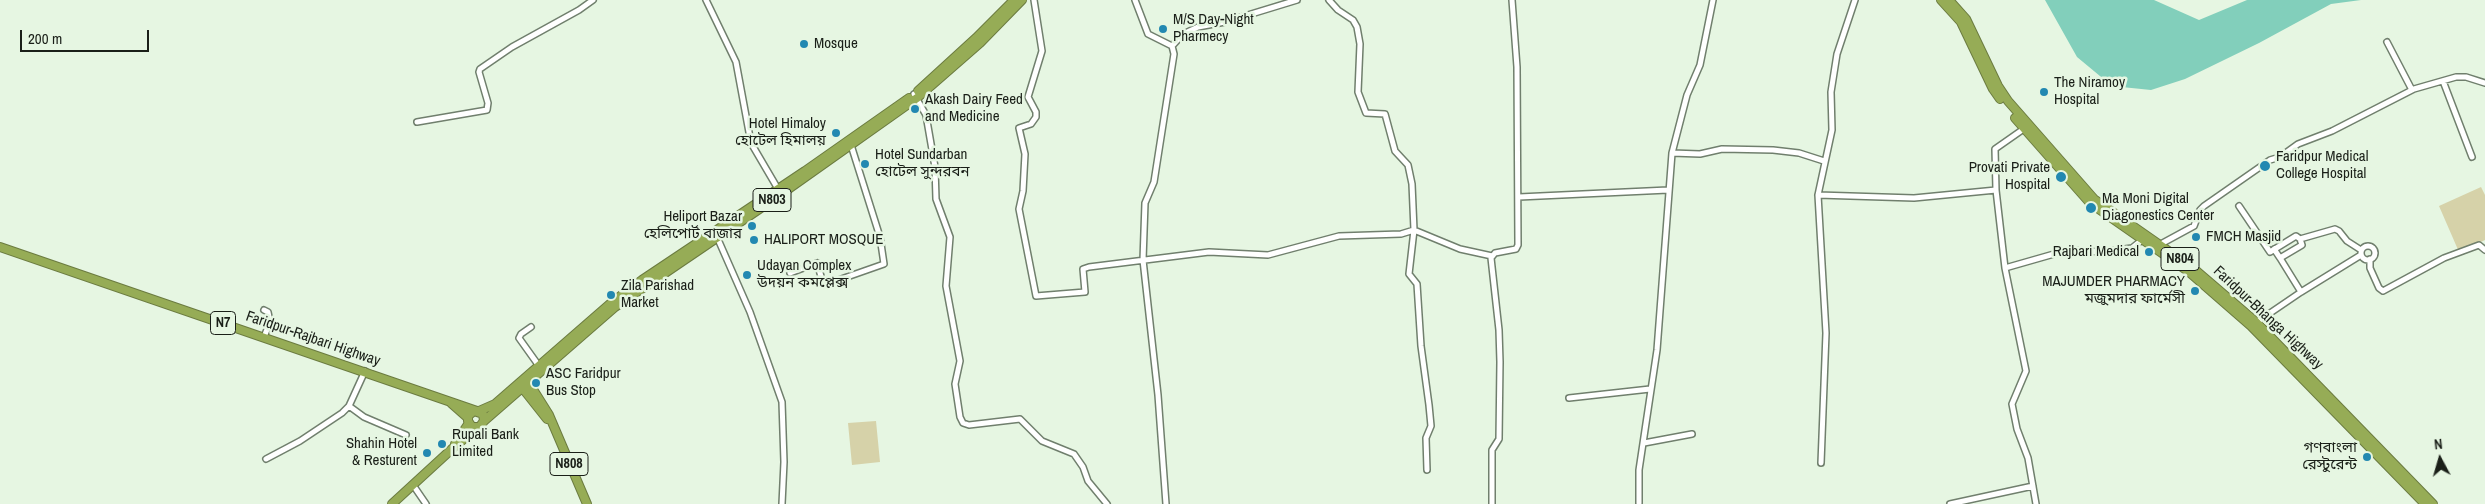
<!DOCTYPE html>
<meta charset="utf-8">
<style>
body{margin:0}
#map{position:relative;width:2485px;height:504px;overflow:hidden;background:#e6f6e2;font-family:"Archivo Narrow",sans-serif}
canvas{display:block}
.north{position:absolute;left:2415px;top:434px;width:50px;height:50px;-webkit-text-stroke:4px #e6f6e2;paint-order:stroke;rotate:354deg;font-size:14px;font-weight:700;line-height:20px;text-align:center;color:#1a1f18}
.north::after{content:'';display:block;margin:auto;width:18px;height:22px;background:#1a1f18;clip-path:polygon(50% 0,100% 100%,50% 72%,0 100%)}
.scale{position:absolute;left:20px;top:30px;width:129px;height:22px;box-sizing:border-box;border:2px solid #1a1f18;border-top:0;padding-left:6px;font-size:15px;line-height:18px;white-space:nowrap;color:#1a1f18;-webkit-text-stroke:4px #e6f6e2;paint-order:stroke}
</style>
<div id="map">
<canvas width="2485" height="504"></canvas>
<div class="north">N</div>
<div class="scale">200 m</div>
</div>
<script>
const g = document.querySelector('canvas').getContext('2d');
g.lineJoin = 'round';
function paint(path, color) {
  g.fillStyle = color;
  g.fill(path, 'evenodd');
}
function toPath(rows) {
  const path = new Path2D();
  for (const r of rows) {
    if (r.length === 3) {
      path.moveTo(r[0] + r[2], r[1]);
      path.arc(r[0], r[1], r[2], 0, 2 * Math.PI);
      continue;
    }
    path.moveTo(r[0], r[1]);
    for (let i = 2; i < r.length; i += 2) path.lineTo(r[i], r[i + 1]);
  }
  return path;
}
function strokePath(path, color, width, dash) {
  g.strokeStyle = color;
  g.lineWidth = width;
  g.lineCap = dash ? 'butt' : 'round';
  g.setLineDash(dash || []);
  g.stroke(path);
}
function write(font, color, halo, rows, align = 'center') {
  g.font = font + ' "Archivo Narrow","Noto Sans Bengali",sans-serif';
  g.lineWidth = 5;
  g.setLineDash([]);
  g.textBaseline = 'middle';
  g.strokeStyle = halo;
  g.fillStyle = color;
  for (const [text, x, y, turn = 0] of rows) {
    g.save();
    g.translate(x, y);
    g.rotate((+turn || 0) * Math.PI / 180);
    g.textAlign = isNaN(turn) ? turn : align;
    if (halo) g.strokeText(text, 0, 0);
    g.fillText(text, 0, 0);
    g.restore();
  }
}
paint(toPath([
 [2481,187,2485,195,2485,240,2459,252,2439,206],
 [876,421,880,462,852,465,848,423]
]), '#d6d2a9');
paint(toPath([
 [2045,0,2154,0,2199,20,2247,0,2361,0,2331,4,2259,43,2185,79,2151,90,2112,86,2077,57]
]), '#82cfbb');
const minor = toPath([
 [706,0,736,62,751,143,778,189],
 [1034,0,1042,51,1028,97,1036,112,1036,117,1031,124,1019,128,1025,154,1023,191,1019,209,1036,296,1085,292,1083,269,1089,267,1209,252,1268,255,1339,236,1401,234,1414,230,1409,274,1417,284,1421,346,1429,405,1431,426,1426,438,1427,470],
 [1135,0,1148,34,1172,46,1174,54,1154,182,1145,203,1143,260,1158,395,1166,504],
 [1329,0,1338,10,1353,20,1357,27,1360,44,1358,92,1366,113,1385,114,1395,151,1408,165,1412,184,1414,230,1460,249,1492,256],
 [1855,0,1837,54,1831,92,1832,130,1818,195,1914,198,1996,190,1995,149,2025,128],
 [2387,42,2412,90],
 [1172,46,1183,34,1198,27,1225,22,1297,0],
 [2443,81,2472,157],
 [914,94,926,115,935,167,936,199,950,237,946,286,960,361,955,384,960,417,963,423,969,425,1020,419,1042,441,1074,454,1083,467,1088,481,1107,504],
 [417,122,487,110,488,103,479,72,480,69,512,47,579,10,593,0],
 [1672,153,1700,154,1722,149,1773,150,1799,153,1824,161],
 [1996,190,2005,268],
 [1818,195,1826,333,1821,463],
 [1519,197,1668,190],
 [2239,206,2270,252,2296,236,2300,239,2335,229,2339,231,2347,241,2361,250],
 [717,237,750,312,782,402,784,462,782,504],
 [2159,245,2194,226,2200,210,2204,206,2270,160,2280,157,2298,144,2332,131,2414,89,2456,77,2466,77,2485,83],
 [2368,253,7],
 [2274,249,2280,258,2302,245,2300,239],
 [2280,258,2301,292],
 [2370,259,2370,268,2379,288,2383,291,2444,258,2479,245,2485,250],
 [790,273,817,263,823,283,827,284,884,264,880,237,851,145],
 [2254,324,2301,292,2361,255],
 [531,327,521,334,519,338,539,366],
 [264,337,270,322,268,312,264,310],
 [365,371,349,406,364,417,406,435],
 [1569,398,1650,389],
 [1644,443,1692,434],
 [266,459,300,441,342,413,349,406],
 [413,485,426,504],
 [1639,503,1639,470,1657,350,1672,153,1687,95,1700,65,1713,0],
 [1492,504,1492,450,1499,439,1500,362,1499,330,1491,258,1495,253,1516,249,1518,245,1517,67,1512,0],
 [1950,504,2033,486],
 [2036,504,2028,458,2017,429,2012,404,2026,371,2005,268,2068,250,2102,252,2132,248,2142,240]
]);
const highway = toPath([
 [1941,0,1961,22,1993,89,2000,99],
 [1949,0,1966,19,1998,86,2008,101,2094,199,2193,268,2256,322,2433,504],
 [918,91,976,38,1014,0],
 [2015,118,2090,203,2189,272,2251,326,2425,504],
 [0,247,477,411],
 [527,380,549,415,587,504],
 [520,385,547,419],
 [451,403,468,418],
 [479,411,495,404,611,303,642,280,805,171,909,98],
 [484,421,615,307,777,197,917,98,980,43,1022,0],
 [455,444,469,423],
 [392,504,453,448,481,425,484,421,483,414,474,411,468,416,468,421,472,427,477,427]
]);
strokePath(minor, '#707f6d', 8);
strokePath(highway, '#6b7b40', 10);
strokePath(minor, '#fff', 5);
strokePath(highway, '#96ac56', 8);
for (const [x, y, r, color] of [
 [1163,29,5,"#2288b1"],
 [804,44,5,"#2288b1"],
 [2044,92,5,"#2288b1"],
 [915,109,5,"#2288b1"],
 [836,133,5,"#2288b1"],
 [865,164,5,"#2288b1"],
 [2265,166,6,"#2288b1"],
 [2061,177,6,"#2288b1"],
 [2091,208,6,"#2288b1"],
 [752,226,5,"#2288b1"],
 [2196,237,5,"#2288b1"],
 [754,240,5,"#2288b1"],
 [2149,252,5,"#2288b1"],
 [747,275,5,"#2288b1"],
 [2195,291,5,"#2288b1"],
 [611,295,5,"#2288b1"],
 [536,383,5,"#2288b1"],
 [442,444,5,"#2288b1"],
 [427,453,5,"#2288b1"],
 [2367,457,5,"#2288b1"]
]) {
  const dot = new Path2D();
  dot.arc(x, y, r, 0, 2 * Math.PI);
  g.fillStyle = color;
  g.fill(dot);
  strokePath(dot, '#e6f6e2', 2);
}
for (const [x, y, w] of [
 [772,200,38],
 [2180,259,38],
 [223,323,25],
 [569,464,38]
]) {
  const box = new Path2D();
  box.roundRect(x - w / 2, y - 11.5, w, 23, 4);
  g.fillStyle = '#e6f6e2';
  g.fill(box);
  strokePath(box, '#1a1f18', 1);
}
write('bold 14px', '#1a1f18', null, [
 ["N803",772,200],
 ["N804",2180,259],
 ["N7",223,323],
 ["N808",569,464]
]);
write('15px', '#1a1f18', '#e6f6e2', [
 ["M/S Day-Night",1173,20],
 ["Pharmecy",1173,37],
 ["Mosque",814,44],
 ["The Niramoy",2054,83],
 ["Hospital",2054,100],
 ["Akash Dairy Feed",925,100],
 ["and Medicine",925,117],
 ["Hotel Himaloy",826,124,"right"],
 ["হোটেল হিমালয়",826,141,"right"],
 ["Hotel Sundarban",875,155],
 ["হোটেল সুন্দরবন",875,172],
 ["Faridpur Medical",2276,157],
 ["College Hospital",2276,174],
 ["Provati Private",2050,168,"right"],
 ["Hospital",2050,185,"right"],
 ["Ma Moni Digital",2102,199],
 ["Diagonestics Center",2102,216],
 ["Heliport Bazar",742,217,"right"],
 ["হেলিপোর্ট বাজার",742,234,"right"],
 ["FMCH Masjid",2206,237],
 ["HALIPORT MOSQUE",764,240],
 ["Rajbari Medical",2139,252,"right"],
 ["Udayan Complex",757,266],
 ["উদয়ন কমপ্লেক্স",757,283],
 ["MAJUMDER PHARMACY",2185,282,"right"],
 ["মজুমদার ফার্মেসী",2185,299,"right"],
 ["Zila Parishad",621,286],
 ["Market",621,303],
 ["ASC Faridpur",546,374],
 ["Bus Stop",546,391],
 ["Rupali Bank",452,435],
 ["Limited",452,452],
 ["Shahin Hotel",417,444,"right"],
 ["& Resturent",417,461,"right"],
 ["গণবাংলা",2357,448,"right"],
 ["রেস্টুরেন্ট",2357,465,"right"]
], 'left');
write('15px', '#1a1f18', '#e6f6e2', [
 ["Faridpur-Bhanga Highway",2268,318,43],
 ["Faridpur-Rajbari Highway",313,339,19]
]);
</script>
